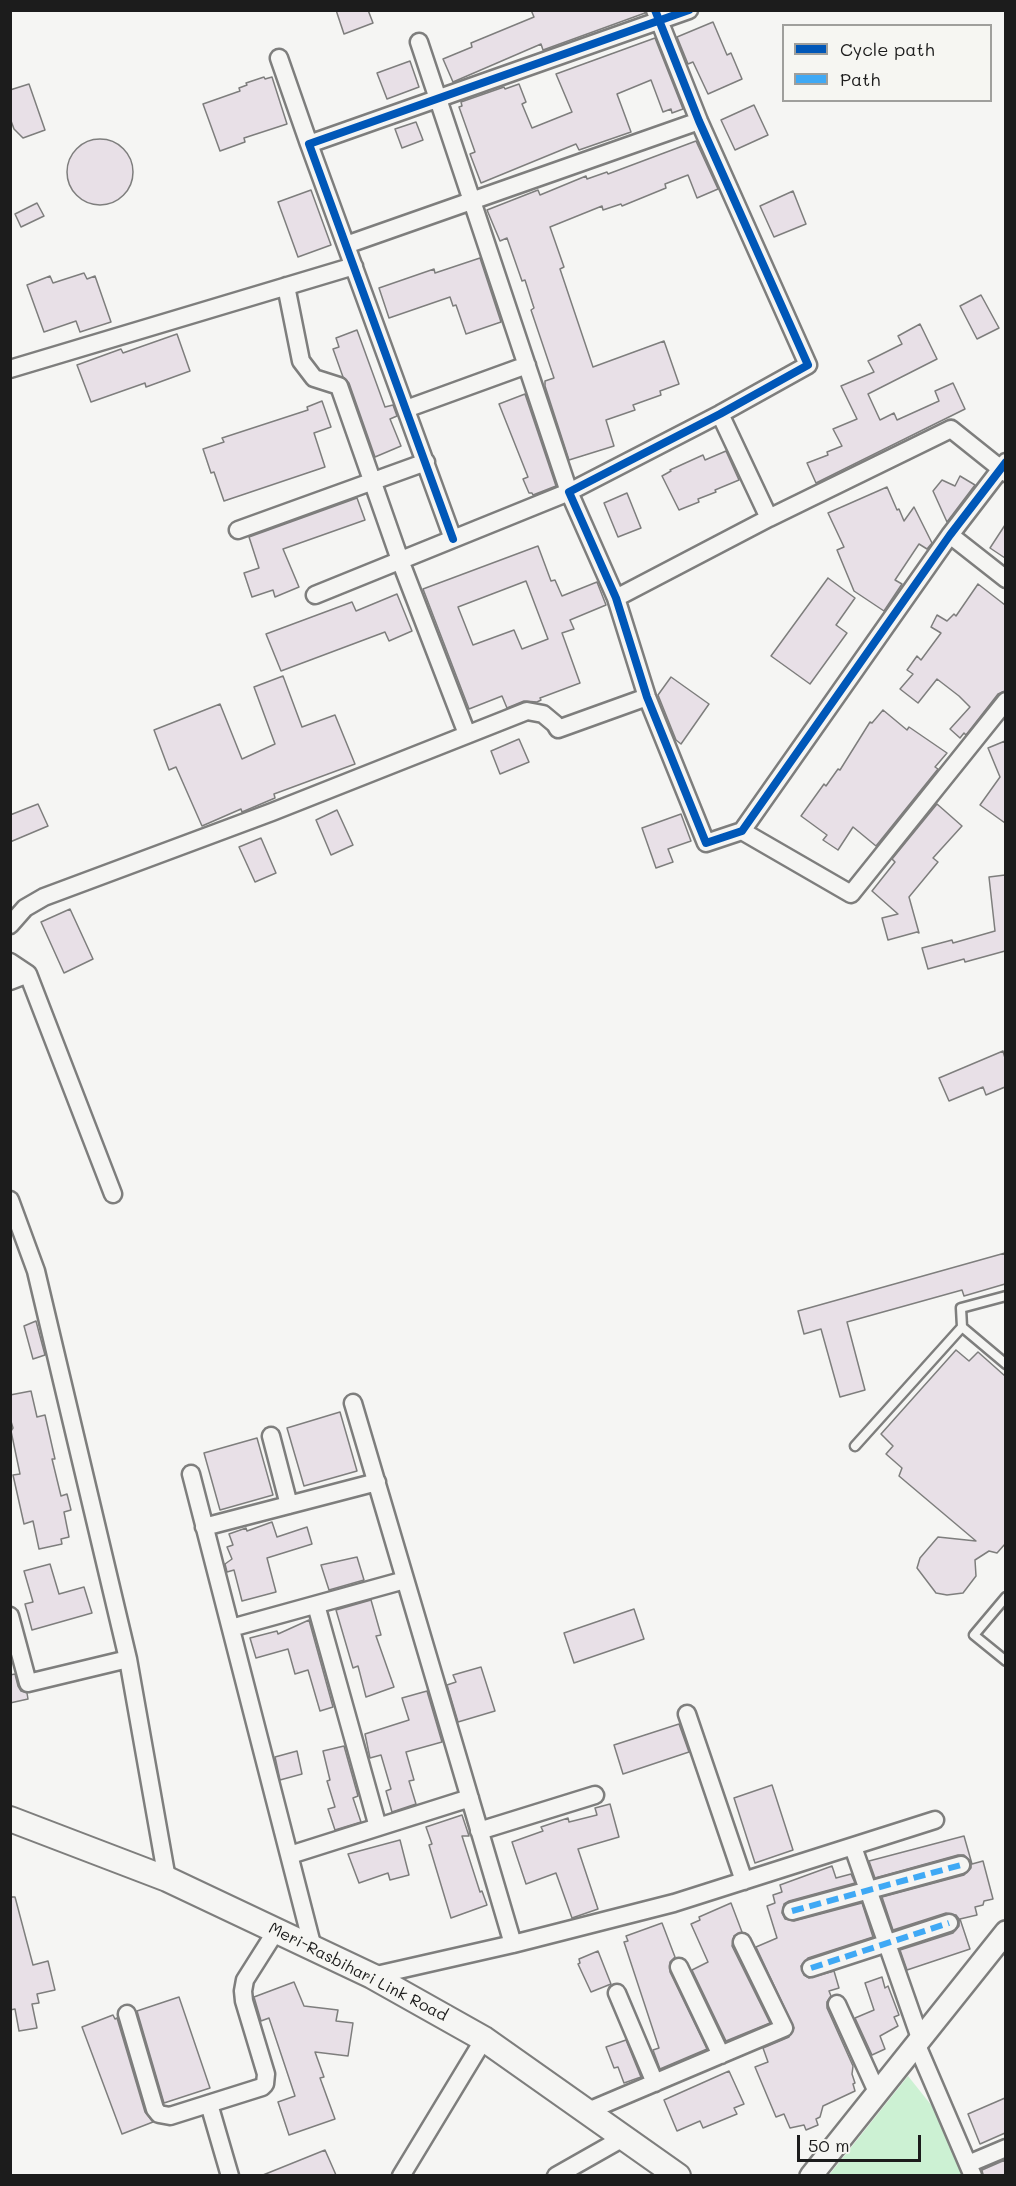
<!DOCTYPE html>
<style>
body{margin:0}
#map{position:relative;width:1016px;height:2186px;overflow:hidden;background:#f5f5f3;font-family:Mali,sans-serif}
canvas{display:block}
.frame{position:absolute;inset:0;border:12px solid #1c1c1c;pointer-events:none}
.legend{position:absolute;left:782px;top:24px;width:210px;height:78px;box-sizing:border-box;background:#f6f6f2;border:2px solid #9f9f9c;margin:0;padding:8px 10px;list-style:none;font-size:18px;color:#1c1c1c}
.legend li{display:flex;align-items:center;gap:12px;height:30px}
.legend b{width:30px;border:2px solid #9f9f9c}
.scale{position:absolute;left:797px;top:2135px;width:124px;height:27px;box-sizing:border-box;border:3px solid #1c1c1c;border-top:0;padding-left:8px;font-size:18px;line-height:21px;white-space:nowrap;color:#1c1c1c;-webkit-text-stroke:4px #f6f6f2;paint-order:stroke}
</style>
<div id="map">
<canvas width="1016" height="2186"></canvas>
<div class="frame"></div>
<ul class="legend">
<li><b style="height:8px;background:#0057b8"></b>Cycle path</li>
<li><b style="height:8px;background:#3fa9f5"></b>Path</li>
</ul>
<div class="scale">50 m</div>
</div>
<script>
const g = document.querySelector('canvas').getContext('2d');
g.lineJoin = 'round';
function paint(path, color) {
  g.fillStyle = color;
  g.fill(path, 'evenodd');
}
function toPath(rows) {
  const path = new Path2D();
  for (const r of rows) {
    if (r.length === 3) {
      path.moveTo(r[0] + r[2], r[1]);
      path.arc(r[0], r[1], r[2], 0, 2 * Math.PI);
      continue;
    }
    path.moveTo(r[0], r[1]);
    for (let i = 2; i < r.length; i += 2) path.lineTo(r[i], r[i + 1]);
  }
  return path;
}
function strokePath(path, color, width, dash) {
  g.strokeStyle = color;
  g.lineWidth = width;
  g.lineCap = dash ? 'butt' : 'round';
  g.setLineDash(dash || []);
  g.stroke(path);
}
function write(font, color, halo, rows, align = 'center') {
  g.font = font + ' Mali,sans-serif';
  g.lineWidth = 4.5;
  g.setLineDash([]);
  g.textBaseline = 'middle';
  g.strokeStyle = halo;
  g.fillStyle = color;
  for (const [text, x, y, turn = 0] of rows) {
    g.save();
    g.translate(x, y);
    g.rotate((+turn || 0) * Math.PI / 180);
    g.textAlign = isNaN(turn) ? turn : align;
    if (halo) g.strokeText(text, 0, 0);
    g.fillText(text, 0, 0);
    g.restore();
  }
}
paint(toPath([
 [908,2076,932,2106,963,2175,829,2175]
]), '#ccf1d3');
const building = toPath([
 [336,10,368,10,373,23,344,34,336,10],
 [531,10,645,10,645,13,543,50,541,44,453,82,443,59,472,47,471,43,534,17,531,10],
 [713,22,727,55,731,53,742,79,708,94,693,62,688,64,677,37,713,22],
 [655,38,683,109,672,113,671,109,663,112,651,80,617,94,631,132,579,150,576,144,481,183,470,154,475,152,459,107,462,106,461,102,504,87,505,89,519,84,526,102,522,104,532,128,572,112,556,74,655,38],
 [410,61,419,87,387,99,377,73,410,61],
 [264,77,265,79,272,77,287,124,244,138,245,142,220,151,203,104,240,91,239,88,247,85,246,83,264,77],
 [29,84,45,130,23,138,14,129,10,118,10,90,29,84],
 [754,105,768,135,735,150,721,120,754,105],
 [416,122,423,140,402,148,395,129,416,122],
 [100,172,33],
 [696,141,718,189,697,198,688,175,665,184,666,188,622,206,621,204,603,210,602,206,550,227,564,267,560,269,593,367,664,341,679,384,660,391,661,395,633,405,635,410,606,420,614,446,569,460,545,386,545,381,554,378,531,310,534,308,525,280,522,281,507,238,500,241,487,210,538,190,540,195,586,176,587,179,607,172,608,174,696,141],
 [311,190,331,245,298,257,278,202,311,190],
 [793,191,806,224,774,237,760,206,793,191],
 [37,203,44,216,21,227,15,214,37,203],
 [480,258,501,322,466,334,456,305,453,306,450,297,389,318,379,288,434,269,435,273,480,258],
 [84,273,87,279,95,276,111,322,80,332,76,321,44,332,27,285,50,276,53,283,84,273],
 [981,295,999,328,977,339,960,306,981,295],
 [920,324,937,359,868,394,880,420,894,413,897,420,939,401,935,391,953,383,965,409,816,483,807,463,828,455,827,452,842,446,833,429,857,419,841,386,874,372,868,361,902,344,898,336,920,324],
 [357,330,385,407,393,405,397,416,390,419,401,446,375,457,349,383,343,377,333,349,339,347,336,338,357,330],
 [177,334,190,371,146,387,145,383,91,402,77,365,121,349,123,353,177,334],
 [525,394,556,486,533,495,532,493,529,493,523,479,528,477,499,404,525,394],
 [322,401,331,427,314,433,325,467,224,501,214,472,211,473,203,449,224,442,222,438,308,410,307,407,322,401],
 [726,451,739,480,715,490,716,492,698,499,699,502,679,510,662,476,671,471,670,470,703,455,705,460,726,451],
 [960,476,975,485,947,522,933,491,942,480,955,486,960,476],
 [887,487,897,510,899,509,904,521,914,507,932,543,927,549,919,544,895,580,902,584,884,611,854,591,837,550,844,547,828,513,887,487],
 [627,493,641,528,618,537,604,503,627,493],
 [357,498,365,520,283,549,299,587,275,597,273,590,252,597,244,573,259,568,249,537,357,498],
 [1005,525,1005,558,990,548,1005,525],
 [538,546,551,581,555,580,562,596,597,582,606,605,570,620,574,629,562,633,580,683,540,698,541,700,537,702,524,701,507,708,502,696,469,709,423,589,538,546],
 [526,581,548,639,522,649,514,630,473,645,458,607,526,581],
 [828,578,855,598,836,625,847,633,810,684,771,656,828,578],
 [978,584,1005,605,1005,691,998,694,966,735,964,733,960,738,950,729,970,707,959,696,937,679,918,703,900,689,913,674,907,670,917,656,921,660,941,633,931,627,937,615,947,621,954,614,956,616,978,584],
 [397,594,412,631,389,641,385,632,281,671,266,634,352,602,356,611,397,594],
 [283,676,302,727,335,715,355,764,274,794,275,798,242,812,241,809,202,826,176,767,169,770,154,730,220,704,242,759,275,744,254,687,283,676],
 [671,677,709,704,681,744,676,740,658,695,671,677],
 [883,710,907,730,909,727,947,753,935,767,938,769,876,846,853,827,838,850,823,840,827,835,801,816,824,784,826,786,838,769,840,770,870,722,872,723,883,710],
 [519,739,529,762,500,774,491,751,519,739],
 [1005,741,1005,823,980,805,1000,777,988,748,1005,741],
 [38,804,48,826,10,842,10,815,38,804],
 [937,804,962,826,933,858,938,862,909,897,919,933,917,932,888,940,882,918,898,914,872,891,895,862,892,859,937,804],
 [337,810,353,845,331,855,316,820,337,810],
 [681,814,691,841,668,849,673,862,656,868,642,828,681,814],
 [261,838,276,873,255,882,239,847,261,838],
 [1005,875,1005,951,965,962,964,959,928,969,922,948,952,940,953,943,995,931,989,877,1005,875],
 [70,909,93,959,64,973,41,922,70,909],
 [1003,1051,1005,1058,1005,1087,986,1095,983,1087,949,1101,939,1078,1003,1051],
 [1005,1253,1005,1284,964,1296,962,1290,847,1322,865,1390,840,1397,821,1329,804,1334,798,1311,1005,1253],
 [36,1321,45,1355,33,1359,24,1326,36,1321],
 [956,1350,969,1361,978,1352,1005,1376,1005,1544,997,1553,989,1551,975,1560,976,1576,963,1593,947,1595,936,1593,917,1568,920,1558,938,1537,976,1541,899,1476,902,1468,886,1454,893,1446,881,1434,956,1350],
 [31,1391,37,1417,45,1415,55,1459,52,1459,61,1496,67,1494,71,1510,64,1512,69,1537,61,1539,62,1544,39,1549,33,1521,24,1524,13,1475,20,1474,11,1431,13,1428,10,1418,10,1395,31,1391],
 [340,1412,357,1471,304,1486,287,1428,340,1412],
 [257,1438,273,1495,220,1510,204,1453,257,1438],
 [272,1522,277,1537,307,1527,312,1544,267,1558,276,1592,242,1601,234,1570,227,1572,225,1564,232,1559,227,1547,233,1545,229,1534,246,1528,247,1531,272,1522],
 [357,1557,364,1580,329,1590,321,1565,357,1557],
 [50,1564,59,1594,84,1587,92,1613,32,1630,25,1604,33,1602,24,1571,50,1564],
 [371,1600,381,1635,376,1636,394,1687,366,1697,358,1666,353,1668,336,1610,371,1600],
 [634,1609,644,1639,574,1663,564,1633,634,1609],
 [309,1620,333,1707,320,1711,308,1670,295,1674,288,1649,256,1658,250,1638,277,1631,278,1634,309,1620],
 [481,1667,495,1711,458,1722,447,1685,456,1682,453,1675,481,1667],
 [15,1674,18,1686,21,1691,27,1693,28,1699,10,1703,10,1675,15,1674],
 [427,1691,442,1742,406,1752,414,1780,409,1781,416,1804,392,1812,386,1791,391,1789,381,1755,370,1758,365,1734,409,1720,402,1698,427,1691],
 [679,1724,689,1752,623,1774,614,1745,679,1724],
 [344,1746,358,1796,353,1798,361,1822,335,1830,328,1809,335,1807,327,1781,330,1780,323,1751,344,1746],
 [297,1751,302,1774,280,1780,275,1757,297,1751],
 [772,1785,793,1850,755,1863,734,1798,772,1785],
 [610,1804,619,1837,578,1849,598,1909,572,1918,556,1873,526,1884,512,1842,543,1831,541,1827,568,1818,569,1822,597,1815,595,1808,610,1804],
 [462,1815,469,1836,462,1836,480,1892,482,1891,487,1905,451,1918,429,1845,432,1844,426,1827,462,1815],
 [964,1836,972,1864,983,1861,993,1899,984,1901,983,1905,975,1907,977,1915,960,1919,970,1949,907,1970,900,1950,953,1933,959,1926,959,1919,956,1915,946,1913,893,1930,882,1897,964,1875,971,1868,971,1862,964,1855,958,1855,875,1878,869,1861,964,1836],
 [400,1840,409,1875,390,1880,388,1873,359,1883,348,1854,400,1840],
 [832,1866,836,1878,851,1874,855,1883,789,1901,784,1904,782,1913,785,1919,794,1921,862,1903,873,1937,808,1958,801,1966,804,1975,809,1978,834,1971,839,1988,829,1991,831,1996,827,2002,827,2008,853,2066,852,2074,855,2083,853,2084,855,2091,823,2106,820,2117,816,2119,818,2125,806,2130,804,2125,790,2128,784,2114,776,2117,755,2067,768,2062,763,2048,789,2037,794,2028,756,1947,777,1938,767,1906,775,1903,773,1895,782,1892,780,1885,832,1866],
 [10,1897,15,1897,33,1965,48,1961,55,1990,37,1994,39,2003,32,2004,37,2028,19,2031,15,2009,10,2010,10,1897],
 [731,1903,742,1932,734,1936,732,1946,770,2023,726,2041,692,1970,708,1962,691,1924,700,1920,699,1917,731,1903],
 [662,1923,675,1957,670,1962,670,1972,707,2049,660,2069,653,2050,659,2048,624,1942,628,1941,626,1936,662,1923],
 [598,1951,611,1984,591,1992,578,1964,580,1963,579,1959,598,1951],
 [882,1977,885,1988,888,1986,899,2015,894,2017,898,2026,880,2036,885,2049,872,2055,855,2018,874,2010,865,1983,882,1977],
 [294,1982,304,2006,338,2010,336,2021,353,2023,348,2056,315,2052,324,2077,320,2078,335,2119,289,2135,278,2102,295,2096,269,2018,261,2021,254,1997,294,1982],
 [179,1997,210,2088,164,2103,137,2011,179,1997],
 [113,2015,115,2019,117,2018,145,2112,153,2122,122,2134,82,2027,113,2015],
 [626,2040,641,2077,624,2083,618,2067,614,2068,606,2047,626,2040],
 [729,2071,744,2104,734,2108,737,2114,703,2128,700,2121,677,2131,664,2100,729,2071],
 [1005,2098,1005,2133,980,2144,968,2114,1005,2098],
 [325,2150,336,2175,263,2175,325,2150],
 [1005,2160,1005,2175,983,2175,982,2170,1005,2160]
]);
paint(building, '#e8e0e7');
strokePath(building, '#7e7e7d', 1.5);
const service = toPath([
 [962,1327,1006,1364],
 [855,1446,962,1327,961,1308,1006,1296],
 [1006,1597,974,1635,1006,1661]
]);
const minor = toPath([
 [655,10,699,121,808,365,720,414,569,492,616,598,647,697,706,843,742,831,950,535,1006,462],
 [279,58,309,144],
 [346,245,699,121],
 [286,286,301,361,314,378,339,386,400,560,467,734],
 [10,369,354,266],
 [406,409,527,365],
 [720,414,769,518],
 [238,530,426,462],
 [950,535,1006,579],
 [453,539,309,144,689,10],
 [315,595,569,492,419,42],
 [616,598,769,518,951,429,1006,473],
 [742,831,851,894,1006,701],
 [10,925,25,908,44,897,272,812,527,711,543,714,555,724,558,729,647,697],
 [10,962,28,974,113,1194],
 [10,981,28,974],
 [10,1200,36,1271,128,1659,167,1879],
 [353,1403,513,1944],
 [271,1436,289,1505],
 [191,1474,313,1948],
 [204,1527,377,1482],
 [316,1605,378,1827],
 [10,1616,28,1683,128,1659],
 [231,1628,405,1580],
 [687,1714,744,1881],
 [479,1831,595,1795],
 [853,1847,920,2038],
 [290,1855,470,1798],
 [792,1911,961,1865],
 [679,1967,721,2055],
 [811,1968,949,1923],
 [372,1976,513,1944,674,1903,935,1820],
 [617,1993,655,2083],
 [837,2004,877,2092],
 [127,2014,155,2109,159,2114,170,2116,262,2087,265,2084,266,2074,244,2001,243,1991,245,1980,276,1931],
 [916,2043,973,2176],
 [209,2104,230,2176],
 [588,2111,784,2028,742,1942],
 [968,2164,1006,2148],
 [401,2176,484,2039],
 [556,2176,623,2138]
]);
const tertiary = toPath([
 [811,2176,1006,1932]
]);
const secondary = toPath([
 [10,1819,167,1879,372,1976,484,2039,678,2176]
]);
strokePath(service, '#7e7e7d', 13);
strokePath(minor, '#7e7e7d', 21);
strokePath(tertiary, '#7e7e7d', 26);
strokePath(secondary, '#7e7e7d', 28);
strokePath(service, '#f5f5f3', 8);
strokePath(minor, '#f5f5f3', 16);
strokePath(tertiary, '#f5f5f3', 21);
strokePath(secondary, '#f5f5f3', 24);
strokePath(toPath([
 [792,1911,961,1865],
 [811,1968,949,1923]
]), '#3fa9f5', 6, [12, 6]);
strokePath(toPath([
 [655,10,699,121,808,365,720,414,569,492,616,598,647,697,706,843,742,831,950,535,1006,462],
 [453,539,309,144,689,10]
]), '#0057b8', 8);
write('16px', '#1c1c1c', '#f6f6f2', [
 ["Meri-Rasbihari Link Road",358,1972,27]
]);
</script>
